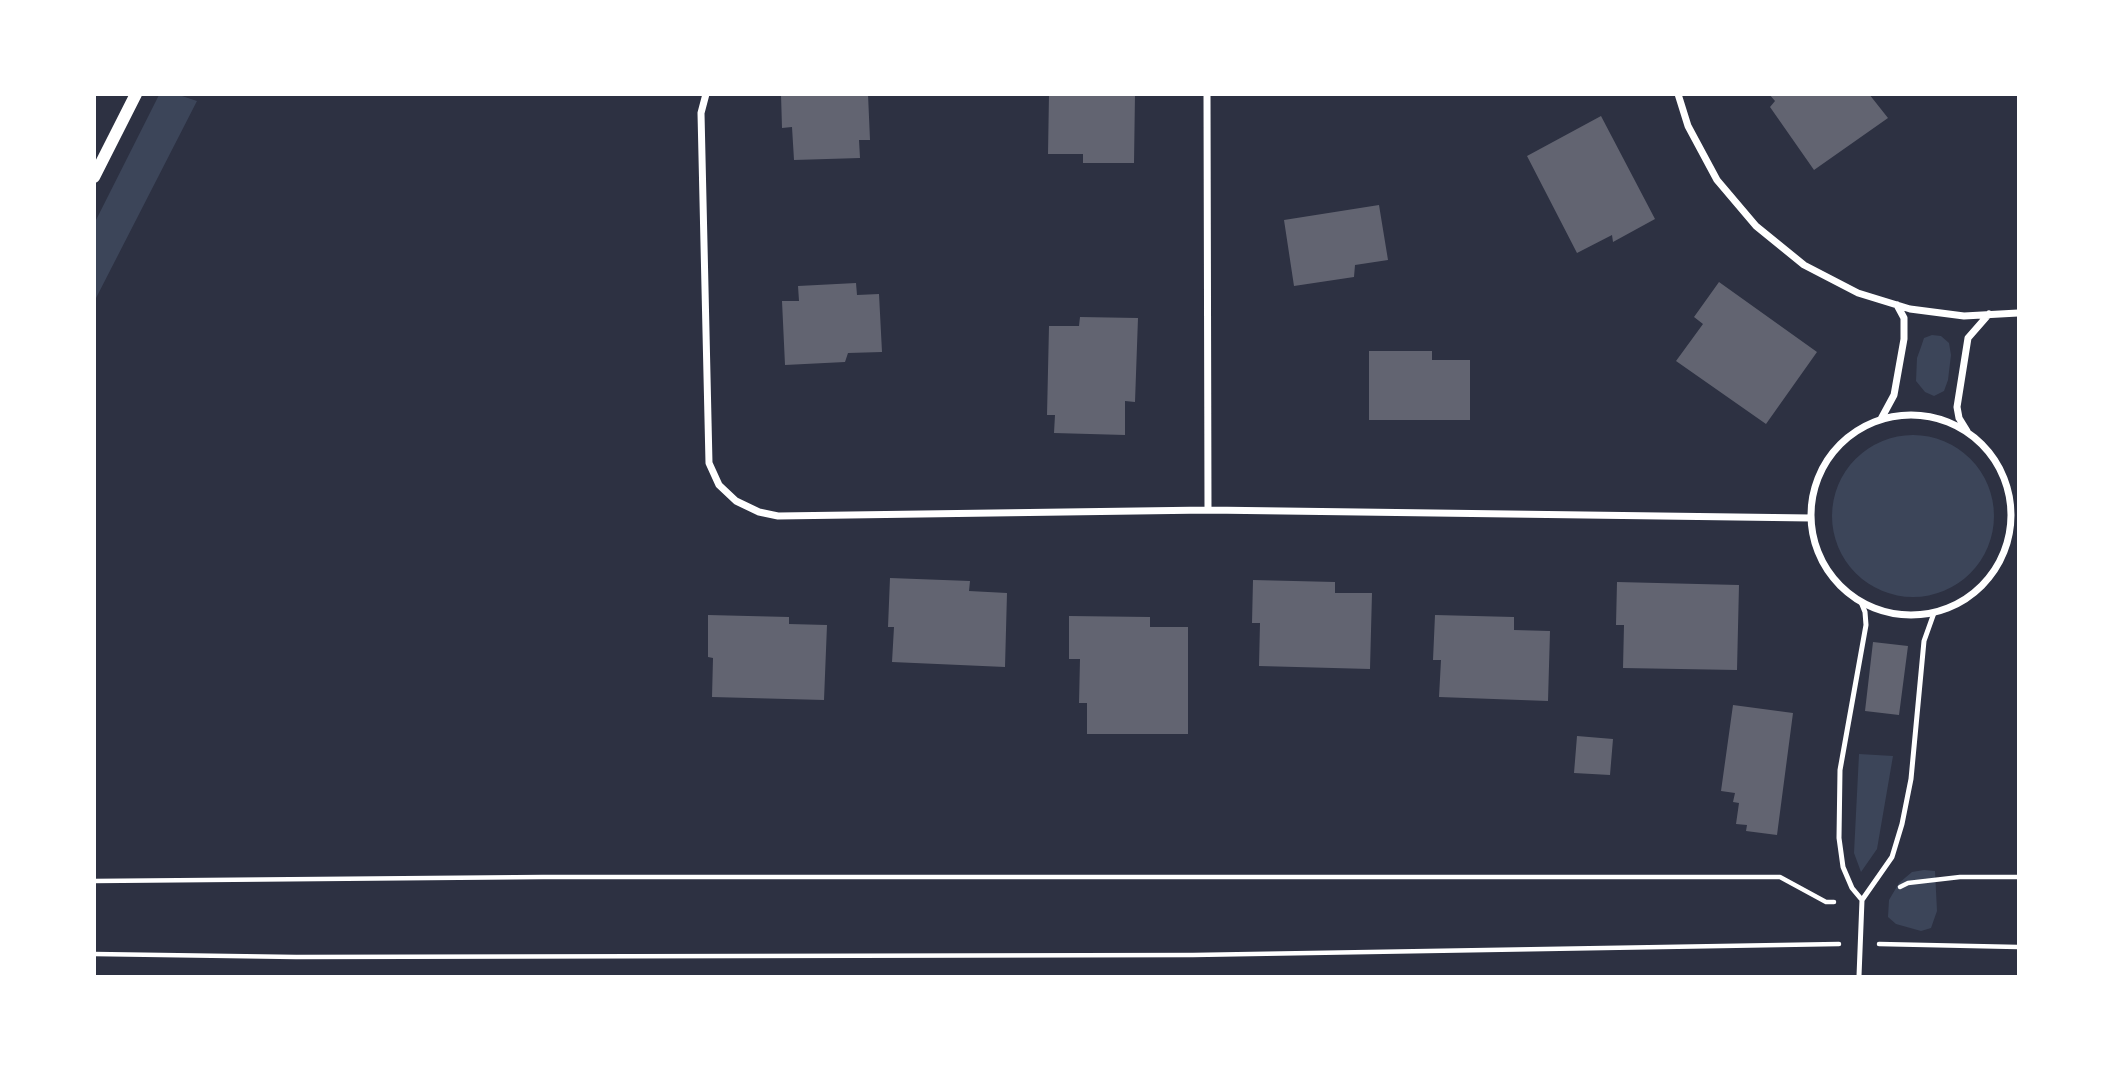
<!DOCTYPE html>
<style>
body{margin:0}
#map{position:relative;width:2113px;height:1071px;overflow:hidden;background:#2d3142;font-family:"Alegreya Sans",sans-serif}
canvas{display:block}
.frame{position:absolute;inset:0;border:96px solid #fff;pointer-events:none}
</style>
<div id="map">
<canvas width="2113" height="1071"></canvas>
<div class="frame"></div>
</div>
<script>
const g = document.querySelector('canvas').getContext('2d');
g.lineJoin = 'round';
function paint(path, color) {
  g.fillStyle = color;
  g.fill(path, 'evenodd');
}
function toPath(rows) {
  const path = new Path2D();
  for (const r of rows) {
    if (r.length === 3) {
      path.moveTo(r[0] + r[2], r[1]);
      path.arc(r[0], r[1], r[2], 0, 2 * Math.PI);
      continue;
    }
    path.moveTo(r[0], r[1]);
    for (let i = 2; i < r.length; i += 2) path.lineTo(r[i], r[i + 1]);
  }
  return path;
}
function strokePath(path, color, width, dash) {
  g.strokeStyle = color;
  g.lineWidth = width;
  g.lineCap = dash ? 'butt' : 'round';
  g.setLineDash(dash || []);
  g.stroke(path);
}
paint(toPath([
 [159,95,179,95,197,101,95,300,95,222],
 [1932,335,1941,336,1949,343,1951,355,1948,380,1944,391,1934,396,1925,392,1916,381,1917,358,1921,347,1924,338],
 [1913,516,81],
 [1859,754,1893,756,1877,849,1861,872,1854,853],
 [1924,870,1935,871,1937,911,1931,928,1921,931,1896,924,1888,917,1889,900,1899,883,1912,872]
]), '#3c4559');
paint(toPath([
 [781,94,868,94,870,140,859,140,860,158,794,160,792,127,782,128],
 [1049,94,1135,94,1134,163,1083,163,1083,154,1048,154],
 [1769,94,1869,94,1888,118,1814,170,1770,107,1775,101],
 [1601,116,1655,219,1613,242,1612,235,1577,253,1527,156],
 [1379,205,1388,260,1355,265,1354,277,1294,286,1284,220],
 [1719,282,1817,352,1766,424,1676,361,1703,324,1694,317],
 [856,283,857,295,879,294,882,352,848,353,845,362,785,365,782,301,799,301,798,286],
 [1080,317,1138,318,1135,402,1125,401,1125,435,1054,433,1055,415,1047,415,1049,326,1079,326],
 [1369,351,1432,351,1432,360,1470,360,1470,420,1369,420],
 [890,578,970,581,969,591,1007,593,1005,667,892,662,894,627,888,627],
 [1253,580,1335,582,1335,593,1372,593,1370,669,1259,666,1260,623,1252,623],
 [1617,582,1739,585,1737,670,1623,668,1624,625,1616,625],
 [708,615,789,617,789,624,827,625,824,700,712,697,713,658,708,657],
 [1435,615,1514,617,1514,630,1550,631,1548,701,1439,697,1441,660,1433,660],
 [1069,616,1150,617,1150,627,1188,627,1188,734,1087,734,1087,703,1079,703,1080,659,1069,659],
 [1873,642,1908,646,1899,715,1865,711],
 [1733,705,1793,713,1777,835,1746,831,1747,825,1736,824,1739,803,1733,802,1735,793,1721,791],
 [1577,736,1613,739,1610,775,1574,773]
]), '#626471');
strokePath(toPath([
 [94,881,543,877,1780,877,1826,902,1834,902],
 [1900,887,1908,883,1960,877,2018,877],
 [1879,944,2018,947],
 [94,954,296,957,1193,955,1839,944]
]), '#fff', 4.5);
strokePath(toPath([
 [1862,900,1892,857,1902,824,1911,779,1924,641,1934,613],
 [1859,976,1862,900,1852,888,1843,867,1839,838,1840,770,1866,625,1865,612,1861,602]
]), '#fff', 5);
strokePath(toPath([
 [706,94,701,113,709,463,719,485,736,501,759,512,778,516,1208,510,1811,518],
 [1207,94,1208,510],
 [1678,94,1688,126,1717,180,1756,226,1804,265,1858,293,1910,309,1964,316,2018,313],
 [1911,515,100],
 [1881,419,1894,395,1904,339,1904,318,1897,305],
 [1967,431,1959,418,1957,407,1968,338,1989,314]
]), '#fff', 7);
strokePath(toPath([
 [94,177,136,94]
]), '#fff', 12);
</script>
